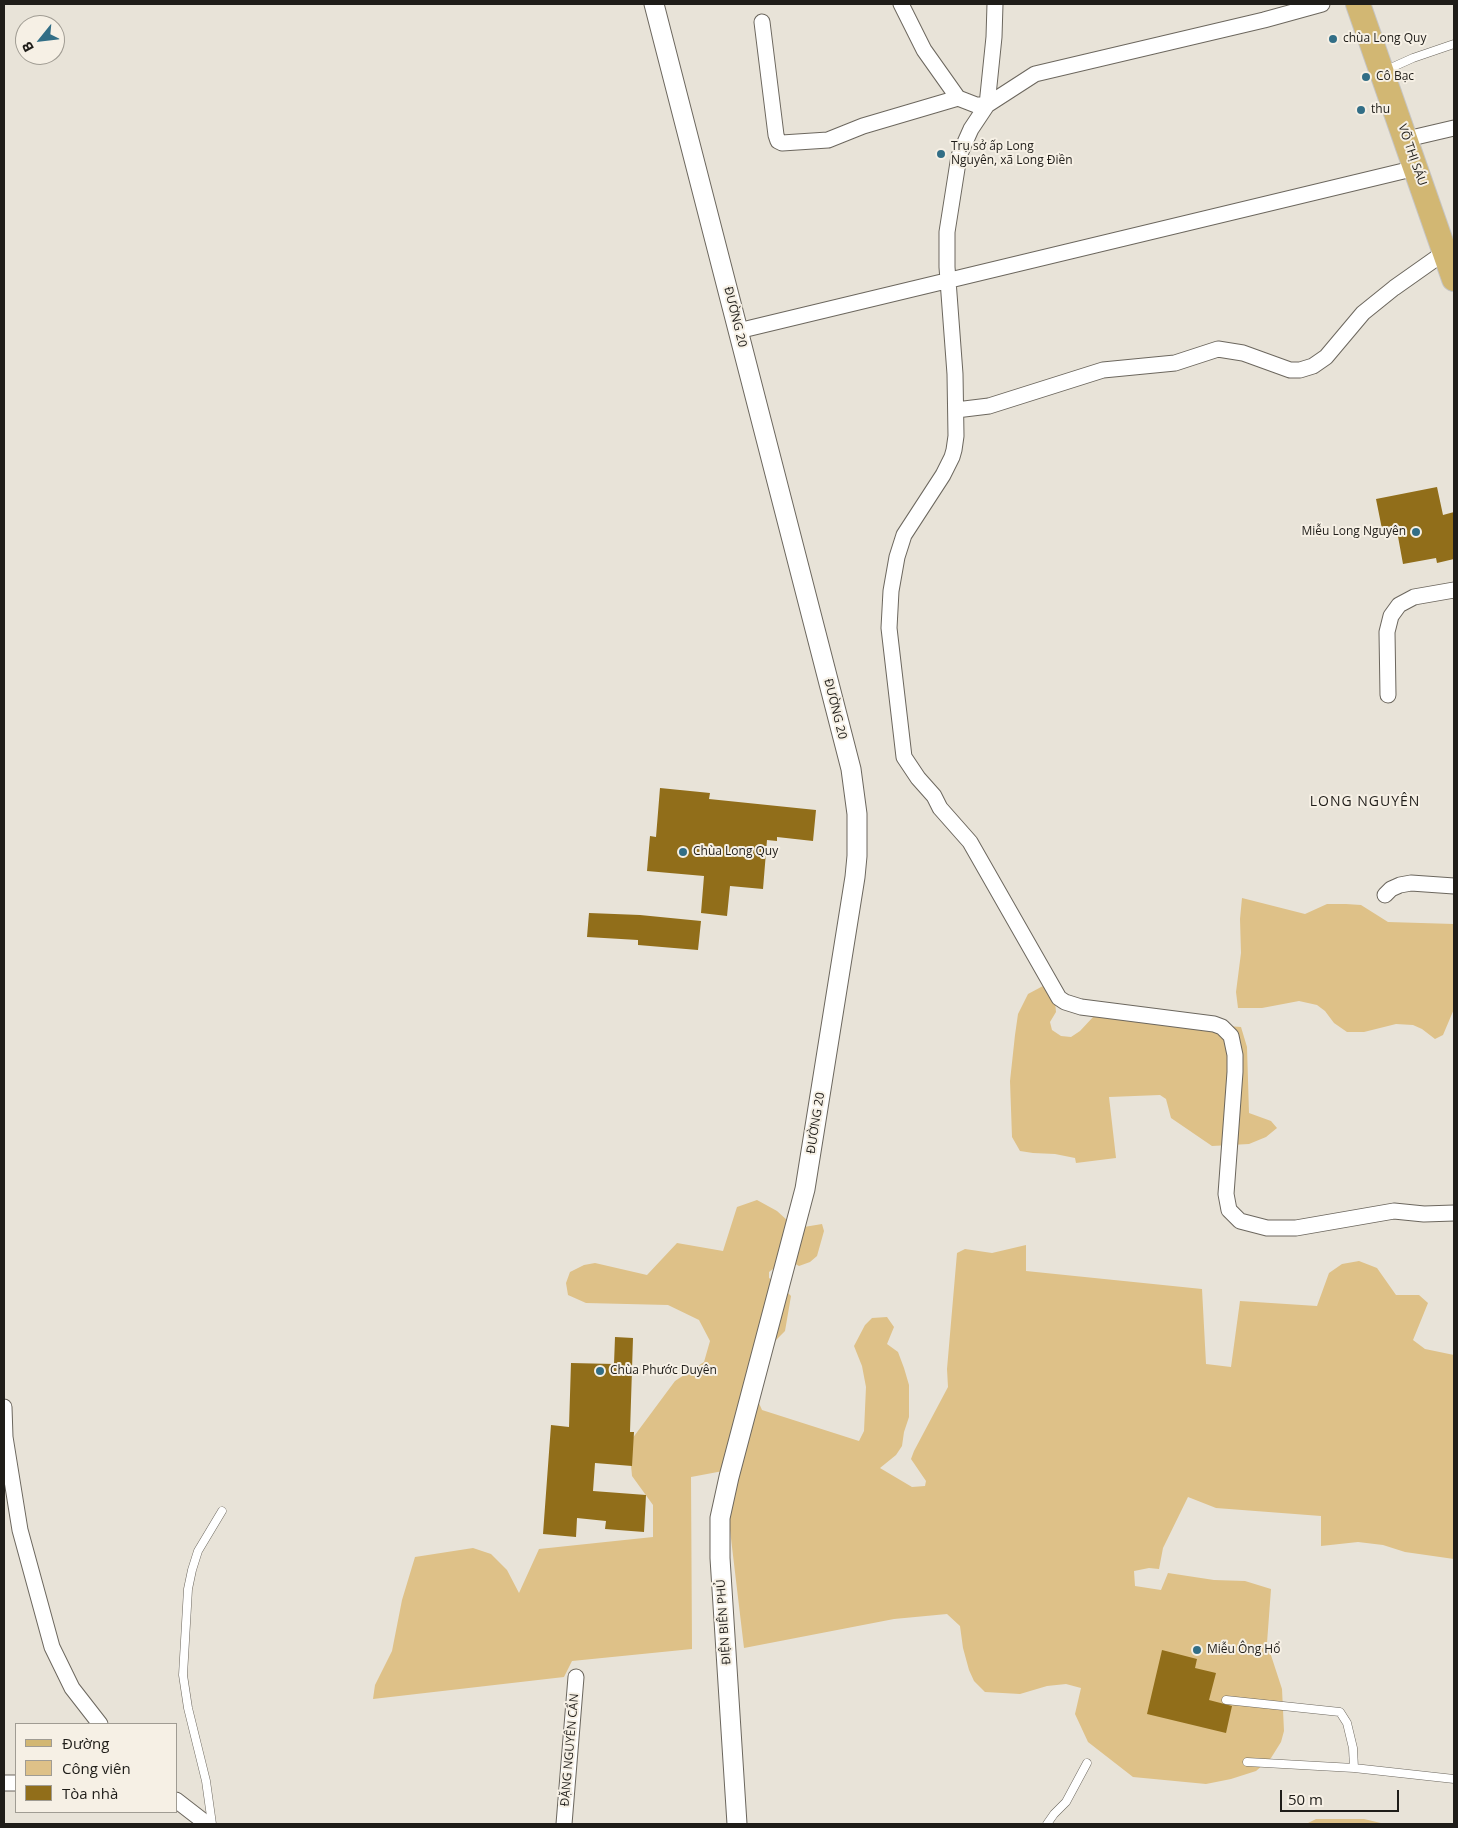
<!DOCTYPE html>
<meta charset="utf-8">
<style>
body{margin:0}
#map{position:relative;width:1458px;height:1828px;overflow:hidden;background:#e8e3d8;font-family:"Open Sans",sans-serif}
canvas{display:block}
.frame{position:absolute;inset:0;border:5px solid #1f1d19;pointer-events:none}
.legend{position:absolute;left:15px;top:1723px;width:162px;height:90px;box-sizing:border-box;background:#f6f0e5;border:1px solid #a09c93;margin:0;padding:6px 9px;list-style:none;font-size:15px;color:#1f1d19}
.legend li{display:flex;align-items:center;gap:10px;height:25px}
.legend b{width:25px;border:1px solid #a09c93}
.north{position:absolute;left:15px;top:15px;width:50px;height:50px;box-sizing:border-box;background:#f6f0e5;border:1px solid #a09c93;border-radius:50%;rotate:241deg;font-size:14px;font-weight:700;line-height:20px;text-align:center;color:#1f1d19}
.north::after{content:'';display:block;margin:auto;width:18px;height:22px;background:#326e86;clip-path:polygon(50% 0,100% 100%,50% 72%,0 100%)}
.scale{position:absolute;left:1280px;top:1790px;width:119px;height:22px;box-sizing:border-box;border:2px solid #1f1d19;border-top:0;padding-left:6px;font-size:15px;line-height:18px;white-space:nowrap;color:#1f1d19;-webkit-text-stroke:4px #f6f0e5;paint-order:stroke}
</style>
<div id="map">
<canvas width="1458" height="1828"></canvas>
<div class="frame"></div>
<ul class="legend">
<li><b style="height:6px;background:#d2b773"></b>Đường</li>
<li><b style="height:14px;background:#dec188"></b>Công viên</li>
<li><b style="height:14px;background:#916e1a"></b>Tòa nhà</li>
</ul>
<div class="north">B</div>
<div class="scale">50 m</div>
</div>
<script>
const g = document.querySelector('canvas').getContext('2d');
g.lineJoin = 'round';
function paint(path, color) {
  g.fillStyle = color;
  g.fill(path, 'evenodd');
}
function toPath(rows) {
  const path = new Path2D();
  for (const r of rows) {
    path.moveTo(r[0], r[1]);
    for (let i = 2; i < r.length; i += 2) path.lineTo(r[i], r[i + 1]);
  }
  return path;
}
function strokePath(path, color, width, dash) {
  g.strokeStyle = color;
  g.lineWidth = width;
  g.lineCap = dash ? 'butt' : 'round';
  g.setLineDash(dash || []);
  g.stroke(path);
}
function write(font, color, halo, rows, align = 'center') {
  g.font = font + ' "Open Sans",sans-serif';
  g.lineWidth = 4;
  g.setLineDash([]);
  g.textBaseline = 'middle';
  g.strokeStyle = halo;
  g.fillStyle = color;
  for (const [text, x, y, turn = 0] of rows) {
    g.save();
    g.translate(x, y);
    g.rotate((+turn || 0) * Math.PI / 180);
    g.textAlign = isNaN(turn) ? turn : align;
    if (halo) g.strokeText(text, 0, 0);
    g.fillText(text, 0, 0);
    g.restore();
  }
}
paint(toPath([
 [1242,898,1305,914,1327,904,1346,904,1361,905,1388,922,1454,924,1454,1009,1443,1035,1435,1039,1422,1029,1413,1025,1396,1024,1364,1032,1347,1032,1334,1023,1325,1011,1317,1005,1299,1001,1262,1008,1238,1008,1236,992,1241,953,1240,919],
 [1043,986,1049,986,1055,1001,1056,1012,1050,1022,1052,1030,1061,1036,1071,1037,1080,1031,1094,1016,1241,1027,1247,1047,1249,1113,1271,1121,1277,1128,1266,1137,1249,1144,1212,1146,1171,1118,1166,1099,1160,1095,1109,1097,1116,1158,1076,1163,1075,1158,1055,1154,1033,1153,1020,1151,1012,1137,1010,1081,1015,1035,1018,1014,1028,994],
 [757,1200,777,1211,788,1221,804,1227,822,1224,824,1231,817,1256,810,1262,799,1266,790,1261,777,1266,769,1272,769,1278,779,1284,791,1296,785,1331,774,1342,754,1392,762,1410,859,1441,864,1431,866,1387,862,1366,854,1346,865,1325,872,1318,887,1317,894,1327,887,1344,898,1352,904,1368,909,1385,909,1417,904,1432,902,1446,896,1455,880,1468,912,1487,925,1486,926,1481,911,1459,914,1451,948,1387,947,1369,957,1253,965,1249,992,1253,1026,1245,1026,1271,1202,1289,1206,1364,1231,1367,1240,1301,1317,1306,1329,1273,1342,1264,1359,1261,1377,1268,1396,1295,1419,1295,1428,1303,1413,1340,1425,1349,1454,1355,1454,1559,1405,1552,1383,1545,1358,1542,1321,1546,1321,1516,1216,1508,1188,1497,1163,1548,1159,1569,1149,1568,1134,1571,1135,1586,1161,1590,1168,1573,1214,1580,1245,1581,1271,1589,1267,1643,1282,1689,1284,1731,1281,1742,1271,1758,1256,1771,1231,1779,1206,1784,1133,1777,1088,1742,1075,1714,1081,1688,1066,1684,1047,1686,1020,1694,985,1692,974,1681,969,1670,963,1648,960,1626,947,1614,894,1619,744,1648,723,1471,691,1477,692,1649,572,1661,564,1677,373,1699,375,1685,392,1651,402,1600,415,1557,473,1548,491,1554,507,1570,519,1593,539,1549,653,1537,653,1505,632,1476,629,1443,675,1381,704,1362,710,1341,699,1320,668,1305,586,1303,568,1295,566,1283,570,1272,584,1265,595,1263,647,1275,677,1243,723,1251,737,1207],
 [1316,1819,1364,1819,1385,1824,1306,1824]
]), '#dec188');
paint(toPath([
 [1437,487,1443,515,1454,512,1454,559,1437,563,1436,558,1403,564,1397,531,1383,534,1376,499],
 [660,788,710,793,709,799,816,810,813,841,777,837,777,841,767,840,763,889,730,886,727,916,701,913,704,876,647,871,650,836,656,837],
 [589,913,640,915,701,921,698,950,638,945,638,940,587,937],
 [615,1337,633,1338,630,1432,634,1432,632,1466,595,1463,593,1491,646,1495,644,1532,605,1529,606,1521,577,1518,576,1537,543,1534,551,1425,569,1427,571,1363,614,1364],
 [1162,1650,1197,1659,1195,1668,1216,1673,1209,1700,1232,1706,1226,1733,1147,1714]
]), '#916e1a');
const service = toPath([
 [1384,71,1413,58,1454,44],
 [1226,1700,1340,1712,1347,1723,1353,1748,1354,1768,1454,1779],
 [1247,1762,1354,1768],
 [212,1824,206,1781,188,1708,183,1675,188,1589,192,1570,198,1551,222,1511],
 [1047,1824,1054,1814,1066,1802,1087,1763]
]);
const minor = toPath([
 [901,4,924,50,958,98],
 [995,4,994,37,987,105,971,129,959,156,947,232,947,267,955,374,956,436,954,450,952,457,943,475,904,535,897,557,891,591,889,628,904,757,918,778,934,796,940,808,970,842,1059,998,1065,1002,1081,1007,1214,1024,1222,1027,1231,1036,1235,1055,1235,1072,1226,1194,1229,1210,1240,1221,1267,1228,1296,1228,1394,1211,1424,1214,1454,1213],
 [762,22,776,135,778,141,782,143,828,140,863,126,958,98,976,105,987,105,1035,74,1264,20,1322,4],
 [1407,139,1454,128],
 [738,331,1416,168],
 [956,410,989,406,1103,370,1175,363,1218,349,1243,353,1290,370,1300,370,1313,366,1326,357,1363,313,1394,288,1445,252],
 [1388,695,1387,632,1391,616,1399,605,1414,597,1454,590],
 [1385,895,1391,889,1400,885,1411,883,1454,886],
 [4,1407,5,1437,20,1530,52,1647,72,1688,100,1724],
 [4,1783,16,1783],
 [176,1800,207,1824],
 [564,1824,576,1677]
]);
const tertiary = toPath([
 [654,4,851,769,857,814,857,856,855,877,805,1189,729,1477,720,1518,720,1558,737,1824]
]);
const primary = toPath([
 [1358,4,1454,279]
]);
strokePath(service, '#6c675e', 9);
strokePath(minor, '#6c675e', 17);
strokePath(tertiary, '#6c675e', 21);
strokePath(primary, '#c5c4c3', 26);
strokePath(service, '#fff', 8);
strokePath(minor, '#fff', 15);
strokePath(tertiary, '#fff', 19);
strokePath(primary, '#d2b773', 24);
for (const [x, y, r, color] of [
 [1333,39,5,"#326e86"],
 [1366,77,5,"#326e86"],
 [1361,110,5,"#326e86"],
 [941,154,5,"#326e86"],
 [1416,532,5,"#326e86"],
 [683,852,5,"#326e86"],
 [600,1371,5,"#326e86"],
 [1197,1650,5,"#326e86"]
]) {
  const dot = new Path2D();
  dot.arc(x, y, r, 0, 2 * Math.PI);
  g.fillStyle = color;
  g.fill(dot);
  strokePath(dot, '#f6f0e5', 2);
}
write('12px', '#1f1d19', '#f6f0e5', [
 ["chùa Long Quy",1343,39],
 ["Cô Bạc",1376,77],
 ["thu",1371,110],
 ["Trụ sở ấp Long",951,147],
 ["Nguyên, xã Long Điền",951,161],
 ["Miễu Long Nguyên",1406,532,"right"],
 ["Chùa Long Quy",693,852],
 ["Chùa Phước Duyên",610,1371],
 ["Miễu Ông Hổ",1207,1650]
], 'left');
write('12px', '#1f1d19', '#f6f0e5', [
 ["VÕ THỊ SÁU",1412,155,71],
 ["ĐƯỜNG 20",735,317,76],
 ["ĐƯỜNG 20",835,709,76],
 ["ĐƯỜNG 20",816,1123,-81],
 ["ĐIỆN BIÊN PHỦ",724,1622,-94],
 ["ĐẶNG NGUYÊN CẨN",570,1750,-85]
]);
g.letterSpacing = '1px';
write('14px', '#1f1d19', '#f6f0e5', [
 ["LONG NGUYÊN",1365,802]
]);
g.letterSpacing = '0px';
</script>
